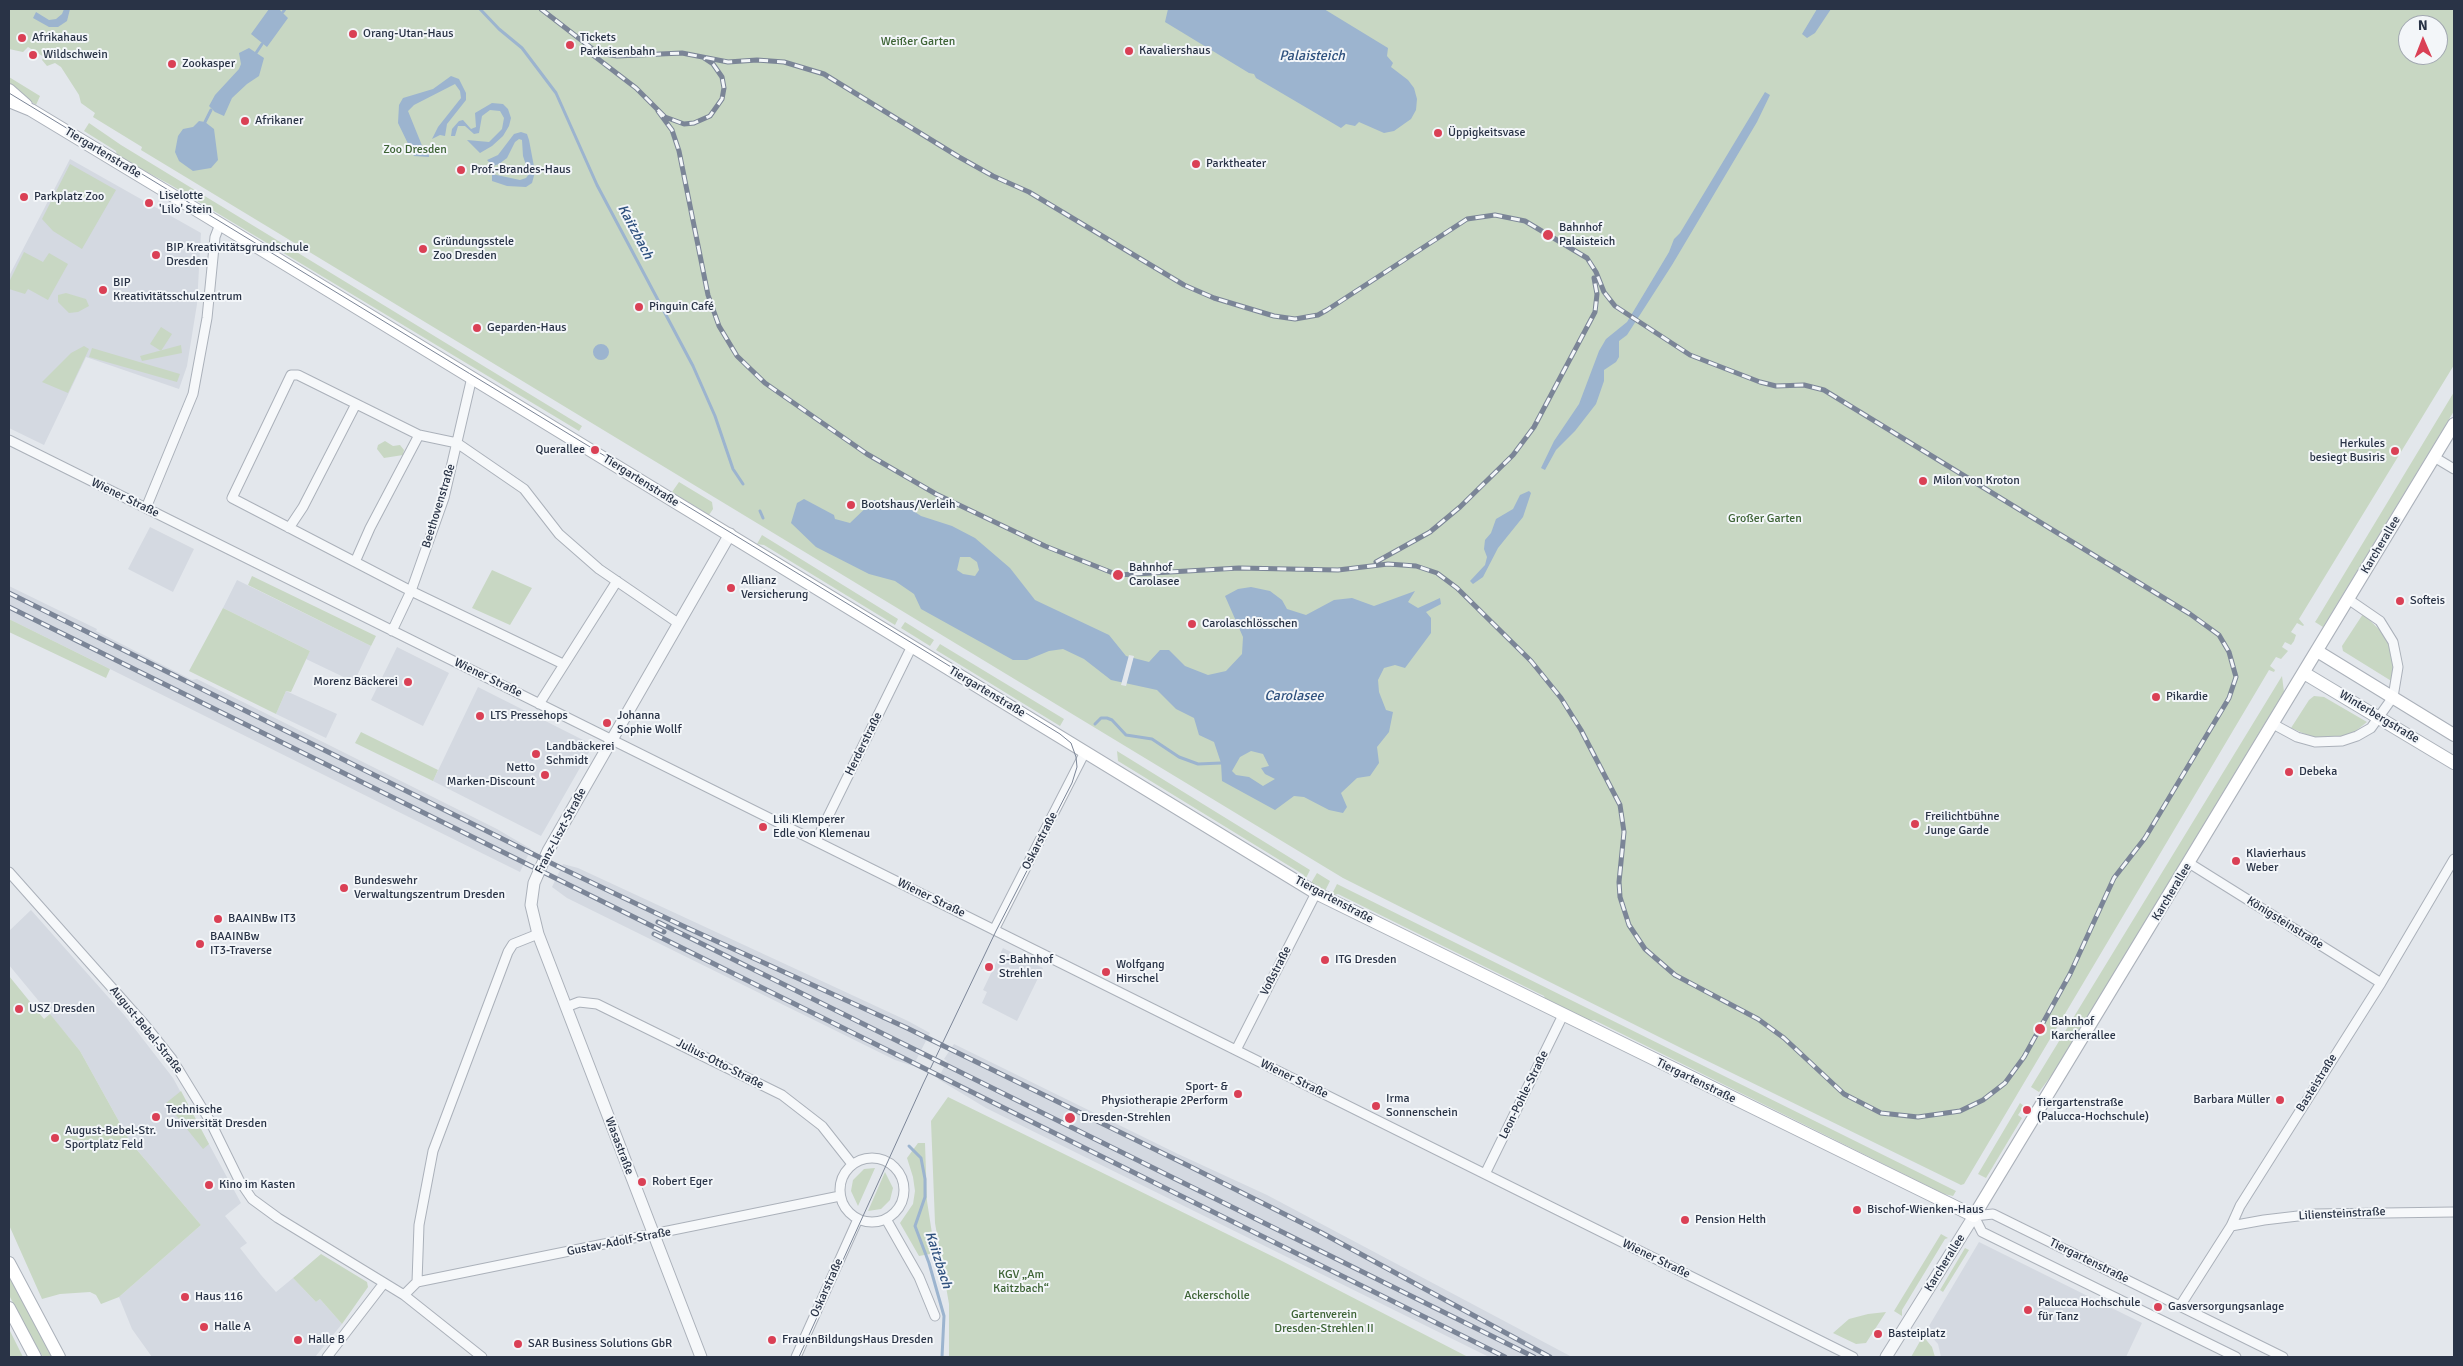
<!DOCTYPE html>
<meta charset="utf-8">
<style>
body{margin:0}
#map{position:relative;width:2463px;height:1366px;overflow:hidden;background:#e3e7ec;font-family:Signika,sans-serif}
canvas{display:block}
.frame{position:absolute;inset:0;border:10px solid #293346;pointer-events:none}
.north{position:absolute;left:2398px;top:15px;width:50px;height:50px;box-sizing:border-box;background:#f3f6f9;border:1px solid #a2a8b1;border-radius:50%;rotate:359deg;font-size:14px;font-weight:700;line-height:20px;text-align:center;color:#293346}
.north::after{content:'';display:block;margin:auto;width:18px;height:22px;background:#da4055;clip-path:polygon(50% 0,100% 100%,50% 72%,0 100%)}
</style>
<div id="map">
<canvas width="2463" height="1366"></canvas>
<div class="frame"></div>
<div class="north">N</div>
</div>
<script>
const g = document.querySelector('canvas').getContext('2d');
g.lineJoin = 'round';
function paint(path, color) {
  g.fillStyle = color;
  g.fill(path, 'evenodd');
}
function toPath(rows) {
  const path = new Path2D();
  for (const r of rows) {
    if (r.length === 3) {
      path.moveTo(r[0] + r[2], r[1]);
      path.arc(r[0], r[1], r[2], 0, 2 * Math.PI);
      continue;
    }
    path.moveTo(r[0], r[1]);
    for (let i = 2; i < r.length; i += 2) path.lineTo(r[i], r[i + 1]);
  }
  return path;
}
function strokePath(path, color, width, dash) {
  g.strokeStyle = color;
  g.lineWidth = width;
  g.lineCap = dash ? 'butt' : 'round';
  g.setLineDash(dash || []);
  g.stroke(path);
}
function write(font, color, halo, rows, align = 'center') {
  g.font = font + ' Signika,sans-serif';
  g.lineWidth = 4;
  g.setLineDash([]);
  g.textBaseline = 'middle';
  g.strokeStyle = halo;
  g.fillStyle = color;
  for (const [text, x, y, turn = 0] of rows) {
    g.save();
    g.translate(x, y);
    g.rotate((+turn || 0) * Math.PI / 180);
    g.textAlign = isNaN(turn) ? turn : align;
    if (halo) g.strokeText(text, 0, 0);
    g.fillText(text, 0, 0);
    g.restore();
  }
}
paint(toPath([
 [70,159,201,233,197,304,187,366,179,389,86,357,44,445,9,428,9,276],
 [150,527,194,549,173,592,128,569],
 [237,580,371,646,354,682,306,659,310,651,223,608],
 [9,586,97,629,96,631,192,680,197,679,497,829,531,849,520,872,9,619],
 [397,647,449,673,423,726,371,700],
 [478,687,593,745,541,836,433,781],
 [286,691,337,714,326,738,276,714],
 [563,864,578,868,908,1021,930,1033,913,1066,895,1060,567,898,552,887],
 [31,910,125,1016,173,1078,241,1203,225,1216,247,1243,240,1248,261,1275,276,1292,293,1278,316,1302,320,1299,342,1324,315,1357,152,1357,132,1329,119,1297,201,1225,131,1143,80,1051,9,965,9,931],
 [1003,948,1043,968,1017,1021,982,1003,987,992,983,990],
 [954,1044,1178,1154,1267,1195,1572,1357,1489,1357,986,1108,938,1079,947,1061,944,1059],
 [1979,1242,2142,1323,2126,1357,1941,1357,1938,1344,1926,1331]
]), '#d4d9e1');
paint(toPath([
 [9,9,2454,9,2454,365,2299,619,2304,625,2303,626,2297,623,2291,632,2296,635,2294,641,2291,645,2285,642,2282,647,2288,651,2281,659,2276,657,2270,666,2275,670,2274,672,2269,670,1964,1184,1961,1185,1683,1049,1343,878,141,150,142,147,93,117,95,113,81,103,79,95,61,67,55,63,47,66,42,60,44,57,28,47,23,52,9,49],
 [2408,25,2438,25,2438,55,2408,55],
 [9,77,40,96,36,105,9,85],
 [89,123,121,145,582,426,579,431,169,184,117,156,116,151,84,131],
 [70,164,116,190,82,249,53,231,42,219],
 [24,252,43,262,49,253,68,264,48,300,28,289,25,294,9,289,9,282],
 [66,293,86,299,89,306,78,312,69,313,58,302,58,295],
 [161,327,172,334,161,351,150,344],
 [181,345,182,353,142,361,140,356],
 [84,346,89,349,68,393,42,382,71,353],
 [92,348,180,374,177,382,89,357],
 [2454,392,2454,411,2323,627,2315,622,2317,619],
 [385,441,393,446,400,445,404,450,403,455,384,458,377,449,378,445],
 [679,482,712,502,713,509,709,515,672,492],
 [762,535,898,619,895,625,764,545,757,544],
 [492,570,532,588,510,625,472,608],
 [252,576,376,636,371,646,248,585],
 [223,608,310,651,291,692,286,691,276,714,189,671],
 [2363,614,2385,635,2391,646,2394,659,2393,682,2343,651,2342,646],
 [9,619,110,669,106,678,9,632],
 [905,622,934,640,930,646,901,628],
 [940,644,1064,719,1060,726,936,650],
 [2282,676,2284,692,2054,1072,2039,1092,2031,1087],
 [2314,696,2324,697,2367,722,2348,737,2317,739,2291,728,2309,700],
 [361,732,438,770,433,781,355,743],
 [1117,751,1310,870,1305,880,1304,875,1118,761],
 [1317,873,1330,881,1325,891,1311,883],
 [1337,884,1956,1191,1953,1196,1944,1194,1594,1020,1588,1021,1546,1001,1544,996,1338,894,1334,895,1332,894],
 [9,976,44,1019,50,1014,80,1051,131,1143,201,1225,119,1297,101,1304,96,1295,90,1292,60,1294,42,1299,9,1225],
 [181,1091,209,1144,203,1149,166,1103],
 [948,1097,1280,1260,1468,1357,949,1357,949,1304,935,1223,931,1121],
 [2020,1103,2024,1106,2018,1115,2022,1118,1986,1178,1978,1174],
 [918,1143,925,1143,927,1201,935,1253,919,1256,900,1223,913,1204,915,1191,913,1177,907,1158],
 [875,1168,858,1206,851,1191,853,1180,864,1169],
 [885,1172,893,1188,890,1200,881,1209,868,1211],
 [1941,1234,1948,1238,1945,1239,1902,1310,1902,1316,1894,1311],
 [1965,1248,1969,1250,1943,1292,1940,1290],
 [321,1254,367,1282,368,1287,342,1324,320,1299,316,1302,293,1278],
 [9,1274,53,1357,43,1357,24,1325,9,1295],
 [1886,1312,1866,1343,1856,1344,1833,1333,1849,1319,1868,1314],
 [9,1329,23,1357,9,1357],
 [1923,1336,1932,1347,1935,1357,1911,1357]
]), '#c8d7c3');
paint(toPath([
 [64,9,70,9,67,21,58,27,49,27,33,18,36,12,49,20,56,19,62,14],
 [269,9,279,9,288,18,267,47,251,34],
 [1168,9,1324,9,1388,48,1387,56,1393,63,1391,67,1408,80,1414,88,1417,99,1416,110,1411,119,1394,131,1384,133,1359,122,1355,126,1346,124,1341,128,1256,78,1254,74,1249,73,1165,22],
 [1817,9,1831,9,1815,33,1807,38,1802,34],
 [249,48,264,58,259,76,247,84,232,98,224,116,215,112,209,106,215,95,239,69,241,64,239,53],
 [451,76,459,79,466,93,466,100,447,124,445,136,440,135,432,139,438,127,461,98,460,91,455,84,414,105,408,111,423,148,425,151,429,150,429,157,414,156,398,123,399,105,403,98,433,89],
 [1765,92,1770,95,1757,122,1672,265,1627,335,1619,341,1619,357,1616,362,1604,370,1604,381,1596,404,1575,431,1556,450,1545,470,1541,468,1554,441,1579,404,1599,351,1606,339,1627,322,1669,252,1674,239,1680,233],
 [492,103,503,104,508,109,511,118,509,126,503,136,492,146,480,153,467,140,489,142,502,129,504,118,500,111,490,110,482,116,479,133,474,134,465,126,458,126,455,136,451,136,452,129,459,121,463,120,471,129,476,127,475,113],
 [199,121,205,122,214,129,218,160,211,168,193,171,179,161,175,152,178,136,183,129,193,127],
 [521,132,527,134,529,140,535,172,532,183,526,187,507,186,492,181,492,174,520,180,526,178,529,174,523,156,522,140,519,139,515,142,507,158,499,164,493,166,487,160,498,155,514,134],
 [601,352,8],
 [1529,491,1531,493,1523,517,1498,548,1483,577,1473,584,1470,581,1485,565,1487,557,1484,549,1485,540,1491,533,1496,519,1513,509,1520,495],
 [804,499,834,515,835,519,850,523,874,500,912,510,921,516,952,526,975,538,1010,568,1035,600,1109,635,1126,656,1149,662,1160,650,1169,650,1185,666,1208,675,1226,671,1242,654,1243,637,1225,596,1238,589,1251,587,1270,591,1282,600,1287,609,1306,615,1334,600,1352,598,1374,606,1415,591,1408,602,1418,608,1440,598,1441,604,1426,612,1431,618,1431,633,1405,668,1395,665,1384,668,1378,680,1379,692,1386,710,1393,712,1389,732,1377,747,1379,763,1370,776,1357,778,1341,793,1347,807,1343,813,1329,810,1304,797,1294,796,1275,810,1222,781,1221,763,1214,742,1199,735,1194,718,1176,709,1157,690,1111,680,1084,659,1063,649,1049,651,1027,660,1013,660,921,609,914,594,895,581,869,574,816,547,791,523,797,503],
 [960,557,970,557,977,562,979,570,975,576,963,574,957,570],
 [1251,751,1263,754,1269,766,1261,768,1265,774,1275,779,1263,786,1249,777,1236,775,1232,771,1240,757]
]), '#9cb4cf');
paint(toPath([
 [1129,655,1134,656,1126,686,1121,685]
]), '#e3e7ec');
strokePath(toPath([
 [480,9,499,29,522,48,556,93,597,185,693,366,715,416,733,469,743,484],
 [283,12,285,9],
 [256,53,262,44],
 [205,122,211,110],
 [760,511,763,518],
 [1095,724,1101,718,1107,718,1112,720,1126,735,1152,739,1179,757,1198,764,1221,763],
 [909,1146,921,1158,925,1179,925,1197,915,1226,929,1263,944,1316,942,1357]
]), '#9cb4cf', 3);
const minor = toPath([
 [9,440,1853,1357],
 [2434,457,2454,469],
 [146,508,193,394,207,318,215,237,220,224],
 [289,528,303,507,356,404],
 [355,562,370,528,419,435],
 [392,631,411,591,444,498,472,377],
 [563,664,411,591,232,498,291,375,298,375,419,435,457,443,524,489,559,534,599,569,678,623],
 [539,704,617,581],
 [2273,724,2297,737,2315,742,2342,741,2357,736,2371,728,2393,697,2398,667,2393,642,2380,621,2348,599],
 [816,841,912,646],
 [2189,863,2381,983],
 [9,872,145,1025,172,1059,210,1121,239,1180,252,1199,278,1218,404,1295,482,1357],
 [994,930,1085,752],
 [566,1007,579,1002,597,1004,782,1095,822,1126,852,1164],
 [1236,1050,1316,893],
 [872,1190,32],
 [1485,1174,1563,1015],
 [886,1219,919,1277,935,1316],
 [2231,1226,2264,1220,2315,1214,2454,1212],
 [417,1282,419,1225,433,1151,508,952,513,944,538,934],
 [404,1295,417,1282,840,1196],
 [2180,1306,2231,1226,2240,1206,2381,983,2454,859],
 [327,1357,384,1283],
 [796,1357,858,1219],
 [2236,1357,1982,1232,1974,1216,1993,1214,2283,1357]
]);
const tertiary = toPath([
 [701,1357,538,934,531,905,534,883,548,851,730,534],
 [1886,1357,1974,1216]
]);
const secondary = toPath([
 [9,90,26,105],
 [9,101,31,110,205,215,1316,893,1974,1216,2454,424],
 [2317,651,2454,735],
 [2304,673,2454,763],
 [9,1263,59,1357],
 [9,1308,35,1357]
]);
strokePath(minor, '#abb1ba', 11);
strokePath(tertiary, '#abb1ba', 13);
strokePath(secondary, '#abb1ba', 14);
strokePath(minor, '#f6f8fa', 9);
strokePath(tertiary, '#f6f8fa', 11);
strokePath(secondary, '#fff', 12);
strokePath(toPath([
 [9,93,930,654,1060,734,1071,743,1076,757,1077,767,1072,783,996,931,923,1084,799,1357]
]), '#7b8597', 1);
const rail = toPath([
 [541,9,594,50,605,54,617,56,682,53,728,62,757,60,784,62,824,74,959,157,993,176,1029,192,1184,285,1214,298,1274,316,1295,319,1318,315,1327,310,1467,219,1495,215,1525,221,1587,258,1596,272,1604,292,1615,306,1690,355,1760,382,1776,386,1804,385,1824,390,2190,614,2219,635,2229,652,2236,677,2229,698,2145,838,2114,878,2070,974,2024,1057,2005,1083,1983,1100,1960,1111,1918,1117,1881,1113,1844,1094,1784,1038,1758,1019,1675,975,1645,949,1629,925,1620,897,1619,882,1624,832,1620,805,1581,730,1561,698,1531,661,1457,588,1437,573,1416,566,1388,564,1338,570,1239,568,1118,575,1045,546,936,494,867,454,765,383,737,356,719,326,708,295,679,151,672,130,658,111],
 [589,52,636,88,665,117,684,124,694,123,710,116,722,99,724,88,722,77,713,64,704,58],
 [1376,562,1430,532,1460,507,1513,455,1534,427,1595,312,1597,294,1594,278],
 [9,593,561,868,683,926,907,1028,1189,1166,1322,1233,1550,1357],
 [9,607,664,932],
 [658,922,1534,1357],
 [654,934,1505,1357]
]);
strokePath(rail, '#7b8597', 5);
strokePath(rail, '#f3f6f9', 3, [9]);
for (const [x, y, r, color] of [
 [353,34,5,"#da4055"],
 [22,38,5,"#da4055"],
 [570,45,5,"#da4055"],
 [1129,51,5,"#da4055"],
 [33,55,5,"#da4055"],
 [172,64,5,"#da4055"],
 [245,121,5,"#da4055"],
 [1438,133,5,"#da4055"],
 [1196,164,5,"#da4055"],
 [461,170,5,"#da4055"],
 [24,197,5,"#da4055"],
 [149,203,5,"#da4055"],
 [1548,235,6,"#da4055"],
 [423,249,5,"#da4055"],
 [156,255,5,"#da4055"],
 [103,290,5,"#da4055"],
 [639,307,5,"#da4055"],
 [477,328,5,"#da4055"],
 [595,450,5,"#da4055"],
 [2395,451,5,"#da4055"],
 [1923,481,5,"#da4055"],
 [851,505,5,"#da4055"],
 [1118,575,6,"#da4055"],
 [731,588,5,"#da4055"],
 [2400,601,5,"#da4055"],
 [1192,624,5,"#da4055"],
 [408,682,5,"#da4055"],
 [2156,697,5,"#da4055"],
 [480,716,5,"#da4055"],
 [607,723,5,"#da4055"],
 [536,754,5,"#da4055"],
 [2289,772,5,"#da4055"],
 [545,775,5,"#da4055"],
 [1915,824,5,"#da4055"],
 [763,827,5,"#da4055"],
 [2236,861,5,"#da4055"],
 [344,888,5,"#da4055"],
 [218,919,5,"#da4055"],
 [200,944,5,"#da4055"],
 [1325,960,5,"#da4055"],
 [989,967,5,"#da4055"],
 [1106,972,5,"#da4055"],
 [19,1009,5,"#da4055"],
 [2040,1029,6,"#da4055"],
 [1238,1094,5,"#da4055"],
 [2280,1100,5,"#da4055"],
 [1376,1106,5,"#da4055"],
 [2027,1110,5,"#da4055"],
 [156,1117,5,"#da4055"],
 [1070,1118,6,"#da4055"],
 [55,1138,5,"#da4055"],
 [642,1182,5,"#da4055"],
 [209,1185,5,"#da4055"],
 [1857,1210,5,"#da4055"],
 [1685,1220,5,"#da4055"],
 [185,1297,5,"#da4055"],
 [2158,1307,5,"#da4055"],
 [2028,1310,5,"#da4055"],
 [204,1327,5,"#da4055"],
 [1878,1334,5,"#da4055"],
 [298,1340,5,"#da4055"],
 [772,1340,5,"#da4055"],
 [518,1344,5,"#da4055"]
]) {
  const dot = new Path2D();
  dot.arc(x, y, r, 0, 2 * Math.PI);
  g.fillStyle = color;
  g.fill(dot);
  strokePath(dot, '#f3f6f9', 2);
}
write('12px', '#293346', '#f3f6f9', [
 ["Orang-Utan-Haus",363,34],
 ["Afrikahaus",32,38],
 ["Tickets",580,38],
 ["Parkeisenbahn",580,52],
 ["Kavaliershaus",1139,51],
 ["Wildschwein",43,55],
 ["Zookasper",182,64],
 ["Afrikaner",255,121],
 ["Üppigkeitsvase",1448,133],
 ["Parktheater",1206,164],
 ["Prof.-Brandes-Haus",471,170],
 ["Liselotte",159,196],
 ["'Lilo' Stein",159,210],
 ["Parkplatz Zoo",34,197],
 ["Bahnhof",1559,228],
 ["Palaisteich",1559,242],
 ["Gründungsstele",433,242],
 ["Zoo Dresden",433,256],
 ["BIP Kreativitätsgrundschule",166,248],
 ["Dresden",166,262],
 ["BIP",113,283],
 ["Kreativitätsschulzentrum",113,297],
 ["Pinguin Café",649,307],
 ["Geparden-Haus",487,328],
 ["Herkules",2385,444,"right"],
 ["besiegt Busiris",2385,458,"right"],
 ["Querallee",585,450,"right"],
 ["Milon von Kroton",1933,481],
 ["Bootshaus/Verleih",861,505],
 ["Bahnhof",1129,568],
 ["Carolasee",1129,582],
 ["Allianz",741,581],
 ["Versicherung",741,595],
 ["Softeis",2410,601],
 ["Carolaschlösschen",1202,624],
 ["Morenz Bäckerei",398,682,"right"],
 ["Pikardie",2166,697],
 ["LTS Pressehops",490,716],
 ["Johanna",617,716],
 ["Sophie Wollf",617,730],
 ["Landbäckerei",546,747],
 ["Schmidt",546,761],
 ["Netto",535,768,"right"],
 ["Marken-Discount",535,782,"right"],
 ["Debeka",2299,772],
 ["Freilichtbühne",1925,817],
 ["Junge Garde",1925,831],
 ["Lili Klemperer",773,820],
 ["Edle von Klemenau",773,834],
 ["Klavierhaus",2246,854],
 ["Weber",2246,868],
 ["Bundeswehr",354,881],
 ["Verwaltungszentrum Dresden",354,895],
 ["BAAINBw IT3",228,919],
 ["BAAINBw",210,937],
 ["IT3-Traverse",210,951],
 ["S-Bahnhof",999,960],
 ["Strehlen",999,974],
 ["ITG Dresden",1335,960],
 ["Wolfgang",1116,965],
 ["Hirschel",1116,979],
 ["USZ Dresden",29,1009],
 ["Bahnhof",2051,1022],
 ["Karcherallee",2051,1036],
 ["Sport- &",1228,1087,"right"],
 ["Physiotherapie 2Perform",1228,1101,"right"],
 ["Irma",1386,1099],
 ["Sonnenschein",1386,1113],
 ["Barbara Müller",2270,1100,"right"],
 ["Tiergartenstraße",2037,1103],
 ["(Palucca-Hochschule)",2037,1117],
 ["Technische",166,1110],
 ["Universität Dresden",166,1124],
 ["Dresden-Strehlen",1081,1118],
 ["August-Bebel-Str.",65,1131],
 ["Sportplatz Feld",65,1145],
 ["Robert Eger",652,1182],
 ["Kino im Kasten",219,1185],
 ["Bischof-Wienken-Haus",1867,1210],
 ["Pension Helth",1695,1220],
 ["Haus 116",195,1297],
 ["Palucca Hochschule",2038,1303],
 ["für Tanz",2038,1317],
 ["Gasversorgungsanlage",2168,1307],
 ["Halle A",214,1327],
 ["Basteiplatz",1888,1334],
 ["Halle B",308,1340],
 ["FrauenBildungsHaus Dresden",782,1340],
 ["SAR Business Solutions GbR",528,1344]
], 'left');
write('12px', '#3d6335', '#f3f6f9', [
 ["Weißer Garten",918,42],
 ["Zoo Dresden",415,150],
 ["Großer Garten",1765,519],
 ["KGV „Am",1021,1275],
 ["Kaitzbach“",1021,1289],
 ["Ackerscholle",1217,1296],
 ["Gartenverein",1324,1315],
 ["Dresden-Strehlen II",1324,1329]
]);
write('12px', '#293346', '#f3f6f9', [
 ["Tiergartenstraße",103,153,31],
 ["Tiergartenstraße",641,481,32],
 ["Wiener Straße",125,498,26],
 ["Beethovenstraße",439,506,-73],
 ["Karcherallee",2381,545,-59],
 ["Wiener Straße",488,678,26],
 ["Tiergartenstraße",987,692,31],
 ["Winterbergstraße",2379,717,31],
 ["Herderstraße",864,744,-64],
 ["Franz-Liszt-Straße",561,831,-62],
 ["Oskarstraße",1040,841,-63],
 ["Karcherallee",2172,892,-59],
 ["Wiener Straße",931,898,26],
 ["Tiergartenstraße",1334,900,28],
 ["Königsteinstraße",2285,923,32],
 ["Voßstraße",1276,971,-63],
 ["August-Bebel-Straße",146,1030,51],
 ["Julius-Otto-Straße",720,1064,27],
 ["Wiener Straße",1294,1079,26],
 ["Tiergartenstraße",1696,1081,26],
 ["Basteistraße",2317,1083,-58],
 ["Leon-Pohle-Straße",1524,1095,-64],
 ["Wasastraße",619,1146,69],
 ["Liliensteinstraße",2342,1214,-3],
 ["Gustav-Adolf-Straße",619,1242,-11],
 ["Wiener Straße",1656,1259,26],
 ["Tiergartenstraße",2089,1261,26],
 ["Karcherallee",1945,1263,-58],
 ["Oskarstraße",827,1288,-66]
]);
write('italic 14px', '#2f517e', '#f3f6f9', [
 ["Palaisteich",1312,56],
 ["Kaitzbach",635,232,62],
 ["Carolasee",1294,696],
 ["Kaitzbach",938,1260,72]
]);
</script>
